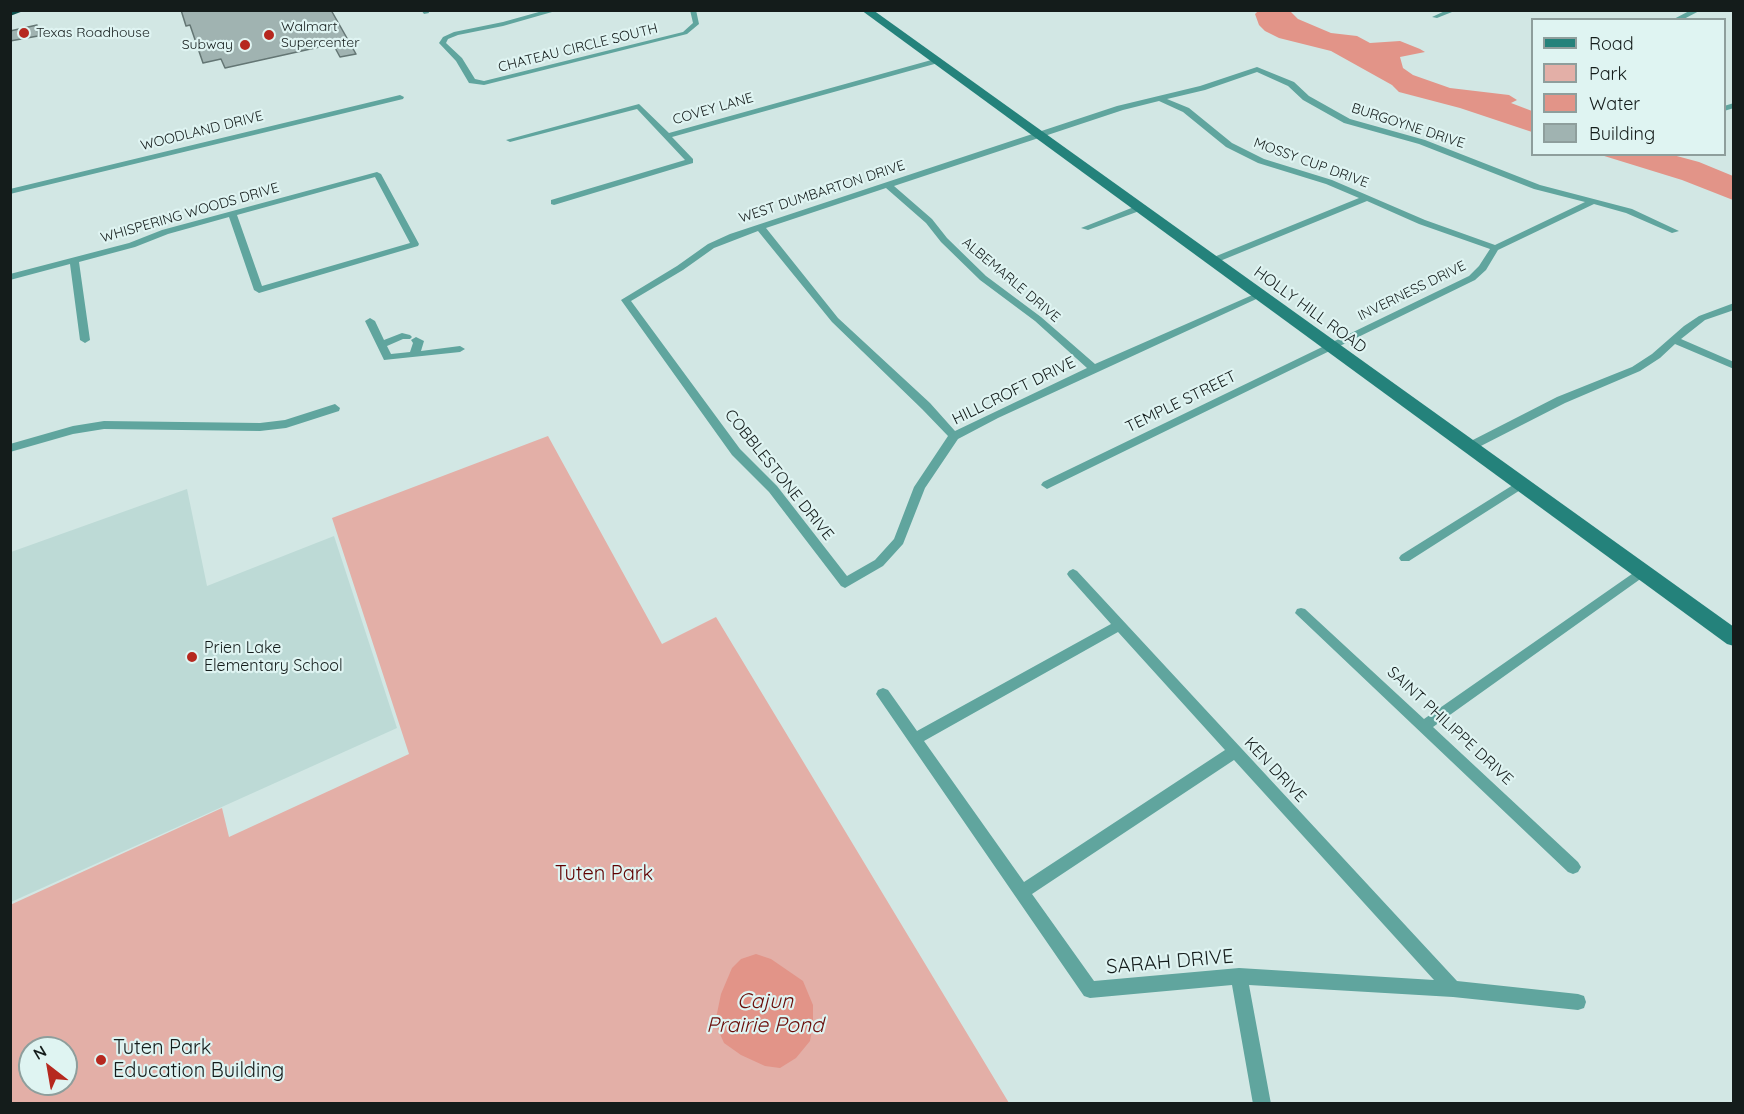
<!DOCTYPE html>
<style>
body{margin:0}
#map{position:relative;width:1744px;height:1114px;overflow:hidden;background:#d2e7e4;font-family:Quicksand,sans-serif}
canvas{display:block}
.frame{position:absolute;inset:0;border:12px solid #141c1b;pointer-events:none}
.legend{position:absolute;left:1531px;top:18px;width:195px;height:138px;box-sizing:border-box;background:#dff4f2;border:2px solid #8e9e9c;margin:0;padding:8px 10px;list-style:none;font-size:18px;color:#141c1b}
.legend li{display:flex;align-items:center;gap:12px;height:30px}
.legend b{width:30px;border:2px solid #8e9e9c}
.north{position:absolute;left:18px;top:1036px;width:60px;height:60px;box-sizing:border-box;background:#dff4f2;border:2px solid #8e9e9c;border-radius:50%;rotate:329deg;font-size:16px;font-weight:700;line-height:24px;text-align:center;color:#141c1b}
.north::after{content:'';display:block;margin:auto;width:21px;height:27px;background:#b6281f;clip-path:polygon(50% 0,100% 100%,50% 72%,0 100%)}
</style>
<div id="map">
<canvas width="1744" height="1114"></canvas>
<div class="frame"></div>
<ul class="legend">
<li><b style="height:8px;background:#24827b"></b>Road</li>
<li><b style="height:16px;background:#e3afa7"></b>Park</li>
<li><b style="height:16px;background:#e29488"></b>Water</li>
<li><b style="height:16px;background:#a0b3b1"></b>Building</li>
</ul>
<div class="north">N</div>
</div>
<script>
const g = document.querySelector('canvas').getContext('2d');
g.lineJoin = 'round';
function paint(path, color) {
  g.fillStyle = color;
  g.fill(path, 'evenodd');
}
function toPath(rows) {
  const path = new Path2D();
  for (const r of rows) {
    path.moveTo(r[0], r[1]);
    for (let i = 2; i < r.length; i += 2) path.lineTo(r[i], r[i + 1]);
  }
  return path;
}
function strokePath(path, color, width, dash) {
  g.strokeStyle = color;
  g.lineWidth = width;
  g.lineCap = dash ? 'butt' : 'round';
  g.setLineDash(dash || []);
  g.stroke(path);
}
function write(font, color, halo, rows, align = 'center') {
  g.font = font + ' Quicksand,sans-serif';
  g.lineWidth = 4.5;
  g.setLineDash([]);
  g.textBaseline = 'middle';
  g.strokeStyle = halo;
  g.fillStyle = color;
  for (const [text, x, y, turn = 0] of rows) {
    g.save();
    g.translate(x, y);
    g.rotate((+turn || 0) * Math.PI / 180);
    g.textAlign = isNaN(turn) ? turn : align;
    if (halo) g.strokeText(text, 0, 0);
    g.fillText(text, 0, 0);
    g.restore();
  }
}
paint(toPath([
 [187,489,207,586,334,536,397,728,11,902,11,552]
]), '#bddad6');
paint(toPath([
 [548,436,662,644,716,617,1009,1103,11,1103,10,905,222,808,229,837,409,754,332,518],
 [30,1048,66,1048,66,1084,30,1084]
]), '#e3afa7');
paint(toPath([
 [1258,11,1292,11,1291,12,1298,19,1331,33,1357,36,1370,43,1400,41,1420,49,1425,52,1400,57,1403,68,1413,75,1450,88,1509,95,1517,100,1511,103,1532,111,1532,132,1460,108,1399,92,1392,85,1331,51,1279,38,1265,31,1259,25,1255,14],
 [1601,155,1673,155,1699,162,1733,176,1733,200,1682,180],
 [756,954,771,959,803,981,813,1005,813,1025,810,1041,796,1058,780,1068,765,1066,741,1055,724,1043,715,1023,721,994,732,968,741,959]
]), '#e29488');
const building = toPath([
 [181,10,331,10,356,54,340,57,333,44,225,68,221,59,203,63,190,25,186,26,181,10],
 [37,25,38,36,10,41,10,31,37,25]
]);
paint(building, '#a0b3b1');
strokePath(building, '#647674', 1.5);
paint(toPath([
 [421,10,428,10,429,13,424,14,421,10],
 [546,10,559,10,503,26,458,35,448,39,446,43,462,58,475,79,484,81,683,32,693,23,690,10,696,10,699,24,687,34,484,85,469,83,456,61,439,43,443,37,454,32,503,22,546,10],
 [1447,10,1457,10,1437,18,1432,17,1447,10],
 [1691,10,1701,10,1682,20,1672,20,1691,10],
 [935,59,938,59,938,63,672,137,693,159,693,163,554,205,551,204,551,200,685,160,637,109,510,142,506,140,639,104,669,133,935,59],
 [1257,67,1294,82,1309,96,1350,119,1425,140,1540,185,1632,209,1679,231,1672,233,1626,213,1594,204,1498,250,1486,270,1475,280,1047,489,1041,485,1043,482,1469,276,1479,266,1490,249,1419,224,1367,201,1215,263,1209,263,1209,259,1359,198,1326,184,1258,163,1226,147,1183,112,1159,101,1123,110,894,186,932,219,947,238,986,276,1041,317,1095,364,1257,293,1263,293,1265,295,998,418,958,439,925,488,903,544,883,566,845,588,841,586,769,492,732,455,621,300,677,266,708,244,730,234,1117,106,1200,86,1257,67],
 [1257,72,1288,86,1303,100,1344,123,1419,144,1534,189,1585,202,1495,245,1425,220,1332,180,1264,159,1232,143,1189,108,1167,99,1205,90,1257,72],
 [886,188,926,223,941,242,980,280,1035,321,1087,368,955,431,930,403,838,318,766,228,886,188],
 [758,231,832,322,922,409,948,436,914,487,894,539,875,560,847,576,777,486,740,449,631,301,683,270,714,248,758,231],
 [400,95,404,97,403,99,10,194,10,189,400,95],
 [1734,103,1734,108,1724,111,1724,106,1734,103],
 [377,172,381,174,419,244,418,246,259,293,254,290,229,217,168,234,135,247,79,262,90,340,85,343,80,340,70,264,10,280,10,274,129,243,162,230,377,172],
 [375,177,410,243,262,286,237,215,375,177],
 [1139,205,1143,208,1142,210,1088,230,1081,228,1139,205],
 [1734,303,1734,310,1705,320,1681,339,1734,362,1734,369,1675,344,1660,358,1640,371,1565,403,1473,450,1469,451,1464,447,1465,444,1557,397,1632,367,1652,354,1684,326,1699,316,1734,303],
 [370,318,375,321,384,340,402,333,410,335,412,337,410,339,403,339,387,346,391,354,410,352,413,343,411,340,416,337,424,341,421,351,460,346,465,349,460,352,384,360,365,321,370,318],
 [335,404,340,408,339,411,286,428,260,431,104,429,73,434,10,452,10,444,73,426,104,421,260,423,285,420,335,404],
 [1521,480,1525,481,1527,484,1525,487,1409,561,1401,561,1399,558,1401,555,1521,480],
 [1642,567,1646,569,1648,572,1646,575,1433,727,1578,862,1581,867,1578,872,1573,874,1568,872,1295,613,1297,609,1301,608,1305,609,1424,719,1642,567],
 [1073,569,1077,571,1457,981,1578,994,1584,996,1586,1002,1584,1008,1578,1010,1453,997,1249,985,1271,1104,1253,1104,1232,985,1090,998,1084,996,876,694,878,690,883,688,888,690,917,731,1111,624,1069,577,1067,574,1069,571,1073,569],
 [1118,632,1225,750,1024,882,924,741,1118,632],
 [1234,760,1434,980,1239,968,1094,981,1032,894,1234,760]
]), '#60a59e');
paint(toPath([
 [861,10,873,10,1734,627,1734,646,1727,644,861,10]
]), '#24827b');
paint(toPath([
 [10,10,26,10,10,16,10,10]
]), '#0a4d49');
for (const [x, y, r, color] of [
 [24,33,6,"#b6281f"],
 [269,35,6,"#b6281f"],
 [245,45,6,"#b6281f"],
 [192,657,6,"#b6281f"],
 [101,1060,6,"#b6281f"]
]) {
  const dot = new Path2D();
  dot.arc(x, y, r, 0, 2 * Math.PI);
  g.fillStyle = color;
  g.fill(dot);
  strokePath(dot, '#dff4f2', 2);
}
write('14px', '#141c1b', '#dff4f2', [
 ["Walmart",281,27],
 ["Supercenter",281,43],
 ["Texas Roadhouse",36,33],
 ["Subway",233,45,"right"]
], 'left');
write('14px', '#141c1b', '#dff4f2', [
 ["CHATEAU CIRCLE SOUTH",578,48,-14],
 ["COVEY LANE",713,109,-16],
 ["BURGOYNE DRIVE",1408,126,18],
 ["WOODLAND DRIVE",202,131,-14],
 ["MOSSY CUP DRIVE",1311,163,20],
 ["WEST DUMBARTON DRIVE",822,192,-18],
 ["WHISPERING WOODS DRIVE",190,213,-16],
 ["ALBEMARLE DRIVE",1011,280,40],
 ["INVERNESS DRIVE",1412,291,-26]
]);
write('16px', '#141c1b', '#dff4f2', [
 ["HOLLY HILL ROAD",1310,310,36],
 ["HILLCROFT DRIVE",1014,391,-26],
 ["TEMPLE STREET",1181,402,-26],
 ["COBBLESTONE DRIVE",779,475,51],
 ["SAINT PHILIPPE DRIVE",1450,726,43],
 ["KEN DRIVE",1275,770,47]
]);
write('16px', '#141c1b', '#dff4f2', [
 ["Prien Lake",204,648],
 ["Elementary School",204,666]
], 'left');
write('20px', '#600000', '#dff4f2', [
 ["Tuten Park",604,874]
]);
write('20px', '#141c1b', '#dff4f2', [
 ["SARAH DRIVE",1170,962,-5]
]);
write('20px', '#141c1b', '#dff4f2', [
 ["Tuten Park",113,1048],
 ["Education Building",113,1071]
], 'left');
write('italic 21px', '#6a0c08', '#dff4f2', [
 ["Cajun",765,1002],
 ["Prairie Pond",765,1026]
]);
</script>
